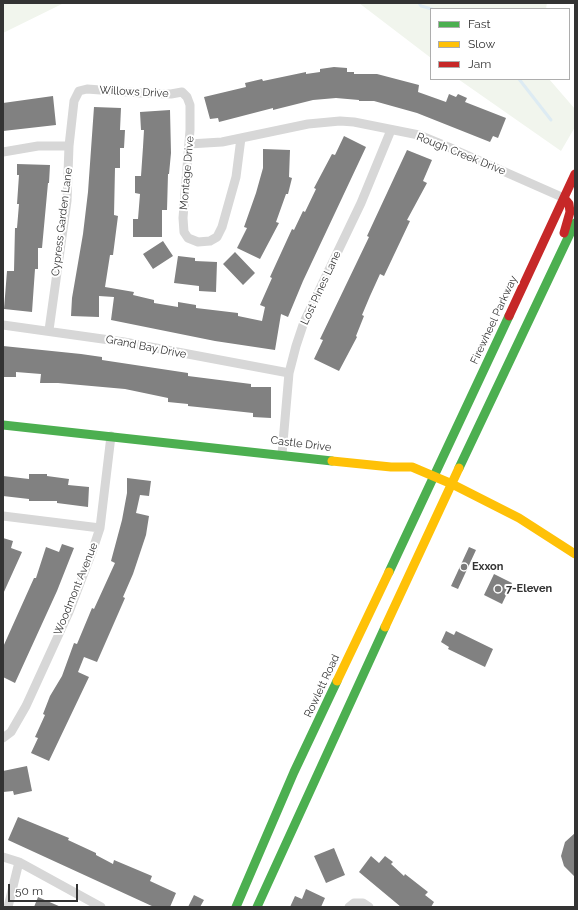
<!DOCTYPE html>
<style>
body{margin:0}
#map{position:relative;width:578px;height:910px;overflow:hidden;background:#fff;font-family:Raleway,sans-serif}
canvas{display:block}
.frame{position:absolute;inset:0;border:4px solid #333;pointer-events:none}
.legend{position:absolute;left:430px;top:8px;width:140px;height:72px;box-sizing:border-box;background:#fff;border:1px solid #adadad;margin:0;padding:5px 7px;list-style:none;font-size:12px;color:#333}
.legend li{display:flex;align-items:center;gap:8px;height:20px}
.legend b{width:20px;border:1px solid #adadad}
.scale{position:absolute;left:8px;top:884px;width:70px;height:18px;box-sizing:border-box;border:2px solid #333;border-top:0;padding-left:5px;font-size:12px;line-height:14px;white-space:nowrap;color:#333;-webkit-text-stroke:3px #fff;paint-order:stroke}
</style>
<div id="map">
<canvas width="578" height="910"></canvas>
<div class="frame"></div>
<ul class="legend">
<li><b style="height:5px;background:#4caf50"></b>Fast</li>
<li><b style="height:5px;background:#ffc107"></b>Slow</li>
<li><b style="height:5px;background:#c62828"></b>Jam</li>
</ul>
<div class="scale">50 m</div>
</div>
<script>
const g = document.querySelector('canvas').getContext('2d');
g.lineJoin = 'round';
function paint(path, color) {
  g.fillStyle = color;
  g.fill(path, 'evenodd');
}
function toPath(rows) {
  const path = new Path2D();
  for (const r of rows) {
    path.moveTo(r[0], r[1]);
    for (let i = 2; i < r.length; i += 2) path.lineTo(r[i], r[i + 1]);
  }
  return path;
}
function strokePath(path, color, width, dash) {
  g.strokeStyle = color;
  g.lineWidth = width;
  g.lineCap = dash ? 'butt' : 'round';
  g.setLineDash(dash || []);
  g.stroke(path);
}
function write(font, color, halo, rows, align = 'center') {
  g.font = font + ' Raleway,sans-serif';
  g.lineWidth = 4;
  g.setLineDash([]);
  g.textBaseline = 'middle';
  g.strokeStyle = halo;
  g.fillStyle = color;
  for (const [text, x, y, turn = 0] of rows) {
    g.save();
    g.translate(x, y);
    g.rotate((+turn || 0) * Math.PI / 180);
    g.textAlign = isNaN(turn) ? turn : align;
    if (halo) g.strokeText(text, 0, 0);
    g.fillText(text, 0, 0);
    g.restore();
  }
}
paint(toPath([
 [3,3,64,3,3,33],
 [359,3,547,3,546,9,431,9,431,58],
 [458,79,549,79,575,109,575,127,561,151]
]), '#f1f5ed');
strokePath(toPath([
 [419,3,421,6,432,9],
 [519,79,551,120]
]), '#ddebf3', 3);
paint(toPath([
 [334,67,347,68,347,72,354,72,354,74,377,74,419,85,418,92,446,102,449,94,456,97,458,94,467,98,465,102,506,118,498,138,493,136,490,142,417,113,374,101,359,101,359,100,336,98,313,100,273,110,273,108,219,122,218,118,210,119,204,97,246,87,245,83,262,79,263,81,306,72,306,74,320,72,320,69],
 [53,96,56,125,3,131,3,103],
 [94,107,121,108,120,130,125,130,124,148,120,148,120,168,115,168,114,215,118,216,113,255,110,255,105,287,134,292,133,295,154,300,154,303,178,307,178,302,196,305,196,308,238,313,238,316,262,321,265,307,260,305,272,278,270,277,292,229,294,230,303,211,305,212,316,189,314,188,332,154,335,155,344,136,366,147,303,281,288,317,281,314,275,350,215,341,111,320,114,297,99,296,99,317,71,316,72,298,83,234,88,192],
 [170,110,171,153,169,174,168,174,167,210,162,210,162,237,133,237,133,219,138,219,140,194,135,193,135,176,141,176,143,147,144,130,141,130,140,112],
 [263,149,290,150,289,177,292,178,288,194,286,194,276,222,279,223,260,259,237,248,247,228,244,227,256,193,263,168],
 [407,150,432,160,423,181,427,183,407,220,410,221,384,276,380,274,370,296,362,315,364,316,356,336,357,337,339,371,314,359,323,340,320,339,369,237,367,236],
 [17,164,50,165,49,183,48,183,42,248,38,248,38,269,35,269,32,312,4,309,7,271,14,271,15,228,17,228,19,204,17,204,19,175,17,175],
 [163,241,173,256,153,269,143,254],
 [235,252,255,273,243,285,223,264],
 [178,256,195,258,195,261,217,262,216,292,199,291,199,286,174,283],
 [3,346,81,354,102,357,102,360,188,373,188,376,251,384,251,387,271,387,271,418,253,417,253,413,188,406,188,404,168,402,168,398,125,389,58,383,40,383,41,374,16,372,16,377,3,377],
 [29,474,47,474,47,476,69,479,68,485,89,487,88,507,57,503,57,501,29,501,29,499,3,496,3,476,29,479],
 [127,478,151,481,149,496,140,495,136,513,149,516,146,535,133,574,123,597,125,598,97,662,84,657,78,672,89,677,49,761,31,753,38,738,35,737,45,715,43,714,50,696,62,676,74,643,77,644,92,608,94,609,115,563,111,561,122,520,127,493],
 [3,538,13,541,11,548,22,552,3,594],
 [62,544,74,548,57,591,15,683,3,677,3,647,34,578,36,578,46,547,59,552],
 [469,547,476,550,458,589,451,586],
 [494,574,512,583,502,604,484,595],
 [446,631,454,635,456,631,493,649,485,667,448,649,449,647,441,642],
 [27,766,32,791,14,795,13,791,3,792,3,771],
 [18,817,69,838,68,840,96,853,96,855,113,864,114,860,152,876,150,881,176,893,170,907,154,907,8,840],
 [575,833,575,877,564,866,561,856,565,842],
 [334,848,345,875,326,883,314,856],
 [371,856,379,863,385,856,393,862,391,864,404,876,405,874,428,892,425,895,434,902,431,907,401,907,359,872],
 [306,889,325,898,321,907,290,907,295,896,302,899],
 [194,895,204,900,200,907,188,907],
 [38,897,61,907,34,907]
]), '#818181');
strokePath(toPath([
 [189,144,222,142,308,124,340,121,354,122,419,135,453,149,564,198],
 [3,152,38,146,69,146],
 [3,325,124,342,289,373],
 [49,330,67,201,69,146,74,101,79,91,87,89,141,93,171,94,182,92,187,97,190,105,190,130,183,218,184,232,188,238,198,242,210,241,217,237,222,227,236,177,241,138],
 [282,454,289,373,296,346,304,322,361,203,391,130],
 [3,516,100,528],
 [3,738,11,732,26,706,69,612,92,552,100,528,111,436],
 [3,857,19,862,101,907],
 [8,907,19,862],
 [349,907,354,903,363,903,369,907]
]), '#d7d7d7', 9);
strokePath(toPath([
 [3,425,332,461],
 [459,468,575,223],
 [389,572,509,316],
 [236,907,294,772,337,681],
 [257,907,385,627]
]), '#4caf50', 9);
strokePath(toPath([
 [332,461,391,467,412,467,452,484,519,518,575,554],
 [385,627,459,468],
 [337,681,389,572]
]), '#ffc107', 9);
strokePath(toPath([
 [564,198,569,204,570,212,564,233],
 [509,316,575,174]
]), '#c62828', 9);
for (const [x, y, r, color] of [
 [464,567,4,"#7a7a7a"],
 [498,589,4,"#7a7a7a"]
]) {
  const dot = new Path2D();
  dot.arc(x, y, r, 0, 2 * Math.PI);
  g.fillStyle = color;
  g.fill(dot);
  strokePath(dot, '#fff', 1.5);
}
write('11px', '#333', '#fff', [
 ["Willows Drive",134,92,3],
 ["Rough Creek Drive",461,154,22],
 ["Montage Drive",187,173,-85],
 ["Cypress Garden Lane",62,222,-83],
 ["Lost Pines Lane",321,288,-65],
 ["Firewheel Parkway",494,320,-65],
 ["Grand Bay Drive",146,347,11],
 ["Castle Drive",301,444,7],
 ["Woodmont Avenue",76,589,-68],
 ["Rowlett Road",322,686,-65]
]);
write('bold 11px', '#333', '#fff', [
 ["Exxon",472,567],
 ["7-Eleven",506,589]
], 'left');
</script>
